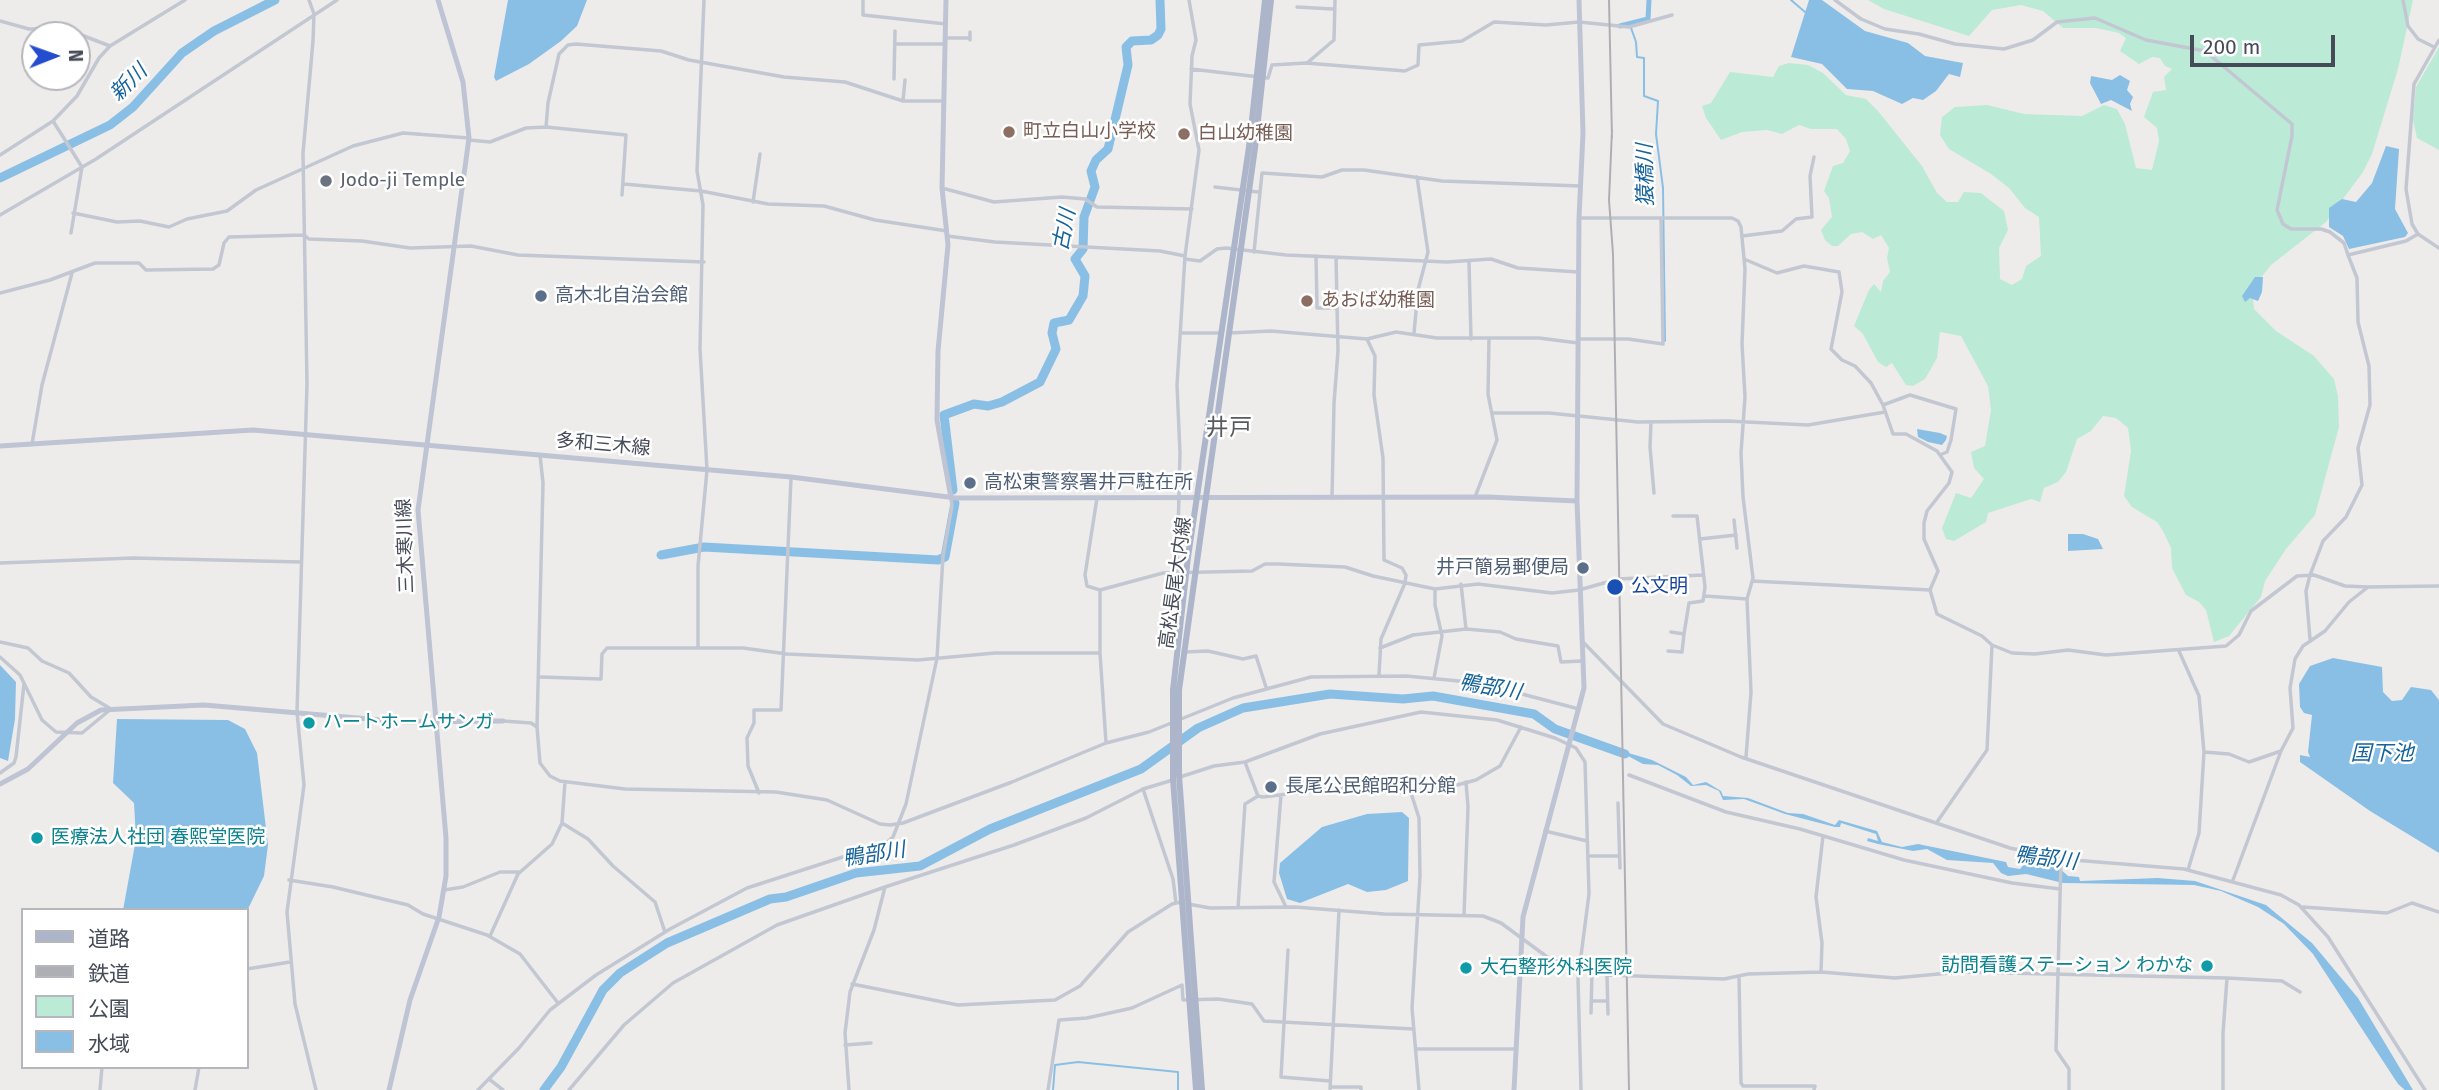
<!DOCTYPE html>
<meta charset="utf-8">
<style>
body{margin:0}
#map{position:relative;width:2439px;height:1090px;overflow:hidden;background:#eeeceb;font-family:"Fira Sans","Noto Sans JP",sans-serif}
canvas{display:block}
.legend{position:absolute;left:21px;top:908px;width:228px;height:161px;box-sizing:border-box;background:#fff;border:2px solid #b5b7bc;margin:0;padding:9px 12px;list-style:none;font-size:21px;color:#454b57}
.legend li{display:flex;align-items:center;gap:14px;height:35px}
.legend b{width:35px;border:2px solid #b5b7bc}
.north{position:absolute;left:21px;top:21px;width:70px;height:70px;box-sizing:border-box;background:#fff;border:2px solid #b5b7bc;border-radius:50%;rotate:89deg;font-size:19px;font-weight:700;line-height:28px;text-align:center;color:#454b57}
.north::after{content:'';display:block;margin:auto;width:24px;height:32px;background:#244ccf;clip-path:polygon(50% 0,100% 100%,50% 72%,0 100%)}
.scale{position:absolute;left:2190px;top:35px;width:145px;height:32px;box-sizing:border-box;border:4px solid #454b57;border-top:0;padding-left:9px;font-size:21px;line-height:24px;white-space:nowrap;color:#454b57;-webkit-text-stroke:5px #fff;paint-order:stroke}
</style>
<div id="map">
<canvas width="2439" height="1090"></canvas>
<ul class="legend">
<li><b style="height:9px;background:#acb5c9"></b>道路</li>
<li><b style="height:9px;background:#aeafb5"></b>鉄道</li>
<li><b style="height:19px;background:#bbead7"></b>公園</li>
<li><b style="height:19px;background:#8abfe5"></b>水域</li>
</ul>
<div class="north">N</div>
<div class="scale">200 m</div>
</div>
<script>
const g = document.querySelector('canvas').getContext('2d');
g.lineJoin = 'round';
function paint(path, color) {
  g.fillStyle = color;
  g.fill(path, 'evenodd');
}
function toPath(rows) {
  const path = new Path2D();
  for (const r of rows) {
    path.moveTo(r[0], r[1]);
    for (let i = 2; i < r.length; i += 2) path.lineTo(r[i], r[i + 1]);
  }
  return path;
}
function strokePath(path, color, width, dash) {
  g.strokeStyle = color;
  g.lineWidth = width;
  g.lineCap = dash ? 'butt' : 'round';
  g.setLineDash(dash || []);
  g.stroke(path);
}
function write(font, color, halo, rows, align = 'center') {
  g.font = font + ' "Fira Sans","Noto Sans JP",sans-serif';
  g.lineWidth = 5;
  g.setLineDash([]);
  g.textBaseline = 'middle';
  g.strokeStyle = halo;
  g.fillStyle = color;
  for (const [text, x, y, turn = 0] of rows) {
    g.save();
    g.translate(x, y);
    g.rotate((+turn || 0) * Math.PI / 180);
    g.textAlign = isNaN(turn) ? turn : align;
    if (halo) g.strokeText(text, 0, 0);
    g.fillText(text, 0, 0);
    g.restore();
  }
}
paint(toPath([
 [1868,0,2413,0,2398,69,2372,154,2363,172,2326,222,2271,265,2252,289,2254,309,2276,331,2314,356,2334,379,2338,396,2339,427,2315,515,2286,549,2265,581,2261,597,2229,636,2214,642,2206,610,2199,602,2186,595,2172,568,2171,548,2163,531,2157,522,2132,507,2124,496,2131,451,2128,428,2116,418,2103,416,2091,431,2077,439,2066,472,2058,482,2044,488,2040,502,2031,499,1988,513,1986,522,1954,541,1946,539,1942,528,1956,493,1971,498,1984,479,1974,468,1971,452,1985,446,1991,410,1988,386,1961,336,1940,332,1937,358,1925,379,1913,386,1906,385,1892,363,1886,367,1878,362,1863,334,1854,326,1869,290,1874,284,1881,292,1883,281,1890,272,1887,258,1889,248,1881,235,1873,239,1862,232,1851,234,1838,246,1832,246,1825,240,1821,230,1832,217,1829,198,1824,191,1833,166,1843,163,1850,151,1846,139,1837,129,1811,129,1799,125,1782,134,1767,130,1742,132,1721,140,1706,118,1702,106,1711,103,1730,72,1773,77,1779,66,1789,63,1808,65,1823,73,1846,95,1866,99,1878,111,1922,166,1937,193,1947,202,1958,202,1964,192,1981,193,2004,211,2008,230,1999,248,2000,279,2012,285,2022,279,2026,266,2041,256,2039,217,2025,208,2009,188,1991,174,1949,149,1940,135,1942,117,1955,107,1987,105,2024,114,2082,116,2104,105,2117,109,2125,124,2136,168,2152,170,2159,141,2157,128,2144,117,2153,92,2166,90,2164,77,2172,69,2165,66,2160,58,2152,57,2139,64,2120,51,2126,38,2119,33,2096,28,2063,28,2043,11,2021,5,1992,10,1969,36,1884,9],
 [2439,47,2439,150,2417,138,2413,120,2416,87]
]), '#bbead7');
paint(toPath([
 [508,0,587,0,577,26,561,41,529,64,496,81,494,77],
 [1809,0,1822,0,1865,31,1908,43,1925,56,1963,63,1960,77,1949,74,1936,91,1923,100,1913,98,1902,104,1873,91,1847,89,1822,64,1791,57],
 [2120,75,2130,81,2127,90,2133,97,2130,104,2132,111,2111,100,2101,104,2090,83,2091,76,2112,80],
 [2386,146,2399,149,2395,209,2408,233,2405,237,2349,249,2343,236,2329,227,2329,208,2342,199,2356,202,2372,183],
 [2255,277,2263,277,2262,292,2258,301,2250,298,2245,302,2242,296],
 [1917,429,1940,433,1947,436,1946,440,1942,445,1928,442,1918,437],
 [2068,534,2083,534,2098,539,2103,549,2068,551],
 [2333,658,2382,667,2383,692,2392,701,2402,700,2411,687,2431,690,2439,700,2439,853,2370,811,2300,762,2300,755,2310,757,2308,752,2312,715,2304,713,2300,707,2299,684,2310,666],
 [0,665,16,682,15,719,8,761,0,758],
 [117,719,228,720,245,729,257,753,268,845,264,876,247,911,123,910,136,839,134,803,113,783],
 [1615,749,1652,760,1686,777,1693,785,1706,782,1721,791,1723,796,1748,798,1788,813,1803,814,1835,825,1839,820,1877,831,1882,842,1902,847,1918,844,2006,862,2008,867,2020,869,2025,863,2041,867,2057,866,2068,876,2079,877,2080,881,2158,878,2195,881,2266,905,2312,943,2358,998,2413,1090,2405,1090,2398,1084,2313,954,2284,924,2258,907,2221,891,2194,885,2063,883,2026,874,2008,876,2001,873,1993,863,1947,860,1927,849,1913,851,1878,844,1867,841,1868,838,1878,841,1876,834,1841,823,1840,827,1835,827,1785,814,1744,799,1723,800,1719,791,1706,785,1691,786,1677,775,1658,765,1643,764],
 [1402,812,1409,818,1408,881,1386,890,1367,892,1348,884,1300,903,1287,899,1279,873,1280,863,1322,827,1367,814]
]), '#8abfe5');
strokePath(toPath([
 [1791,0,1805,12],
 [1630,25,1636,42,1637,57,1644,58,1644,96,1658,101,1656,134,1663,188,1665,341],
 [1053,1090,1055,1065,1078,1062,1178,1072,1178,1090]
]), '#8abfe5', 2);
strokePath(toPath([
 [1620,26,1648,19,1649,0]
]), '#8abfe5', 5);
strokePath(toPath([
 [0,178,110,125,133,107,182,53,214,31,275,0],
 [953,490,944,415,974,404,988,406,1002,402,1040,382,1056,349,1052,333,1054,323,1069,320,1083,296,1085,276,1075,259,1083,249,1084,217,1095,187,1091,171,1096,160,1108,149,1128,65,1126,47,1132,41,1151,40,1158,35,1161,29,1160,0],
 [661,555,704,547,938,560,945,557,955,503],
 [544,1090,561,1067,603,990,620,973,667,943,770,899,786,897,856,873,920,866,990,829,1141,769,1198,728,1243,708,1330,694,1403,699,1433,696,1534,714,1555,729,1625,754]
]), '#8abfe5', 9);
strokePath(toPath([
 [309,0,314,14,313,41,303,153,307,384,297,712,304,785,287,912,295,1004,316,1090],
 [863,0,863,15,946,24],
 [1835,0,1861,19,1885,29,1919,34,1955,44,2004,49,2033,40,2057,22,2095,18,2146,40,2205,51,2292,124,2292,136,2277,210,2283,224,2291,229,2321,229,2330,232,2344,243,2348,255,2406,241,2418,234],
 [2403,0,2408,26,2418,39,2434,47],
 [1297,7,1333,9],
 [0,21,29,29,63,28,110,46],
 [945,38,970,38],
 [970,40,970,32],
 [2439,40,2414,84,2406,189,2412,224,2418,234,2439,248],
 [896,44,945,44],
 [1307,63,1334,40,1335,0],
 [1191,69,1268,78,1272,65,1306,63,1405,71,1418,65,1419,45,1462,41,1494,22,1546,25,1579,22,1629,27,1672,15],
 [894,79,895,31],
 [903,101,905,80],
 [53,121,82,167,71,233],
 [546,127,548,103,559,54,568,45,576,44,661,51,689,60,784,77,845,82,903,101,942,101],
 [469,140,490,142,526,128,546,127,626,135,622,195],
 [0,155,53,121,77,96,99,58,110,46,185,0],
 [624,184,701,191,768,204,824,206,875,220,947,231],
 [1215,187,1258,192],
 [942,188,994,202,1062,197,1085,199,1097,207,1192,209],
 [753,202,760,154],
 [73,213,117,222,140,221,169,227,187,219,227,211,256,190,353,146,403,133,469,138],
 [0,215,96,159,337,0],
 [1579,218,1732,218,1738,221,1741,227,1745,269,1742,344,1745,397,1741,453,1743,497,1753,578,1747,599,1751,692,1746,757],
 [947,236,995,242,1160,251,1185,256],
 [1742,236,1782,231,1796,219,1812,217,1810,176,1814,157],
 [1254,252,1262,173,1322,177,1342,170,1364,170,1442,181,1580,186],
 [1316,256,1317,308,1335,308],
 [1185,259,1200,261,1217,249,1226,248,1286,255,1447,262,1491,259,1518,268,1578,272],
 [1744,259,1777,273,1804,266,1839,272,1842,292,1831,349,1842,360,1855,366,1871,383,1883,405,1893,434,1906,434,1937,451,1952,472,1949,483,1927,511,1924,523,1924,539,1938,571,1930,590,1937,614,1982,636,1992,645,2012,653,2035,654,2068,650,2106,655,2226,646,2239,635,2251,611,2297,576,2314,575,2345,586,2368,587],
 [1469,262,1471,339],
 [0,293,50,280,95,263,139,263,146,270,213,269,219,265,224,243,229,237,304,235,309,239,362,241,410,248,471,246,518,255,704,262],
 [1182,333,1222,333],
 [1229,333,1271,331,1367,339,1396,332,1437,338,1539,338,1578,343],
 [1414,333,1418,290,1428,252,1417,177],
 [1367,339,1375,356,1374,395,1383,458,1384,560,1402,568,1406,575,1405,583,1381,639,1379,675],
 [1578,339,1628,339,1663,344,1661,219],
 [1883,405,1910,395,1956,409,1951,440,1947,452,1942,454],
 [1492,413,1549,413,1638,422,1727,421,1808,425,1885,412],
 [1651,422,1650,447,1654,493],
 [32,444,42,385,72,273],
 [1475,497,1497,440,1488,394,1489,340],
 [1097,498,1085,575,1087,586,1100,590,1163,573,1252,571,1265,564,1278,564,1345,567,1373,576,1435,589,1478,584,1552,593,1579,590,1618,579,1703,575],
 [1332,498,1334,403,1338,351,1336,257],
 [1673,516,1697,516,1705,587,1703,601,1689,603,1684,634],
 [1734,520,1737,548],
 [1700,539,1736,535],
 [0,563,133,558,301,562],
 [1177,573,1180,453,1177,385,1185,256,1199,150,1190,104,1192,56,1196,40,1189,0],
 [1752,581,1930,590],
 [1461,584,1466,629],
 [1100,590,1100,653,1106,743],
 [1705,596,1747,599],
 [2310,639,2306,591,2310,575,2323,541,2346,517,2362,485,2358,448,2370,405,2369,366,2358,322,2357,278,2348,255],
 [0,642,28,648,42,661,69,673,91,697,111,709,82,733,56,732,42,720,20,675,0,657],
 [1583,642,1663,724,1741,757,2010,848,2061,859,2184,869,2281,895,2299,905,2328,937,2425,1090],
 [698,648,698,566,707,470,700,349,703,205,697,171,704,0],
 [1380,648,1413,635,1466,629,1500,632,1516,639,1558,646,1561,662,1582,661],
 [1668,651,1682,652,1684,634,1671,632],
 [2179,651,2199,696,2204,752,2199,833,2188,870],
 [1184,652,1208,651,1243,659,1256,656,1266,687],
 [540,677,601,679,602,654,607,648,743,648,787,654,918,660,995,653,1100,653],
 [1434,678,1442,636,1435,605,1435,589],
 [503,721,531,723,537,727,540,763,550,776,560,781,625,789,776,792,827,800,880,824,890,825,903,823,1012,782,1106,743,1149,732,1233,698,1311,677,1406,676,1480,683,1579,709],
 [537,727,543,483,540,455],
 [2204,752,2229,754,2249,762,2281,751],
 [1245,762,1258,796,1263,797,1344,787,1405,793,1438,790,1476,780,1500,766,1521,727],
 [0,773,14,763,16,757,24,684],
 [1629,775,1726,812,1800,829,1904,860,2012,883,2060,889],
 [1180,777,1214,766,1245,762,1320,734,1421,712,1497,720,1555,738,1576,748,1585,762,1589,894,1578,979,1581,1090],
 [565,782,562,823,588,839,613,866,655,902,665,932],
 [1143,789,1173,879,1176,903],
 [759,793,748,766,747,738,754,723,754,710,781,710,791,478],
 [1411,793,1419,818,1420,876,1412,1008,1419,1090],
 [1281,795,1274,882,1286,907],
 [1618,803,1620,868],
 [1937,822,1987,750,1992,645],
 [1545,831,1587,841],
 [1588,856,1619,856],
 [2061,859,2056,1050,2069,1069,2069,1090],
 [289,880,333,887,408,905,423,914,487,935,520,954,558,1003],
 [2233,880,2281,751,2293,728,2290,688,2295,659,2303,646,2325,631,2349,602,2368,587,2439,586],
 [444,890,463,887,500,872,520,872],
 [1188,904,1210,908,1295,907,1384,914,1483,916,1501,923,1550,959,1607,975,1724,979,1748,974,1821,972,1895,978,1960,972,2227,978,2223,1033,2223,1090],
 [2303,907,2387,913,2412,903,2439,912],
 [1238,908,1245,804,1258,796],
 [1464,915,1468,807,1466,782],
 [490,936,518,874,552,844,562,823],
 [1288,950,1281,1077,1330,1081],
 [247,969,290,962],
 [1821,972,1822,943,1816,897,1823,836],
 [1607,975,1608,1014],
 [1739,976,1741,1083,1743,1086,1815,1086,1814,1090],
 [2227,978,2282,981,2300,992],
 [852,984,958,1005,1055,1000,1080,986,1128,932,1172,904,1181,902],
 [1592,1001,1607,1001],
 [1591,1013,1592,972],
 [845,1045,871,1043],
 [1417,1049,1516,1049],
 [489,1079,503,1090],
 [1331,1087,1361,1087,1361,1090],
 [100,1090,102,1067],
 [195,1090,199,1067],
 [478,1090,519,1048,550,1010,596,975,670,929,747,888,886,843,893,837,906,804,937,658,943,556,952,506,951,498],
 [569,1090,624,1025,673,983,777,925,885,887],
 [849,1090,845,1033,850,992,874,930,885,887,1014,845,1086,818,1143,789,1173,780],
 [1048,1090,1059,1020,1087,1018,1132,1008,1182,985,1183,1000,1218,999,1252,1004,1264,1021,1413,1029],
 [1330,1090,1339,910]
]), '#c2c7d2', 3.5);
strokePath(toPath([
 [946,0,942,188,948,245,938,351,937,420,951,498],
 [0,446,253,430,791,477,956,498,1488,497,1577,501],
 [0,784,28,769,77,723,101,710,204,705,405,722,503,721],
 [389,1090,410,1000,439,917,446,876,446,838,418,510,469,138,463,82,438,0],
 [1514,1090,1523,917,1584,688,1577,501,1579,218,1583,133,1579,0]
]), '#bec4d3', 5);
strokePath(toPath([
 [1196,1090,1173,779,1173,690,1188,557,1249,147,1265,0],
 [1202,1090,1179,775,1179,690,1255,148,1271,0]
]), '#acb5c9', 6);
strokePath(toPath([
 [1609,0,1612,138],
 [1612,130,1609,200,1613,254,1629,1090]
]), '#aeafb5', 2);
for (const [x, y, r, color] of [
 [1009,132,7,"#8d6e63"],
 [1184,134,7,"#8d6e63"],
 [326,181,7,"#6b7280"],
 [541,296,7,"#5c6f8a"],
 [1307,301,7,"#8d6e63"],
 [970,483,7,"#5c6f8a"],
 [1583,568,7,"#5c6f8a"],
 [1615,587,9,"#1a4fb4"],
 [309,723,7,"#0f9aa8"],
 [1271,787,7,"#5c6f8a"],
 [37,838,7,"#0f9aa8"],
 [2207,966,7,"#0f9aa8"],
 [1466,968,7,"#0f9aa8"]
]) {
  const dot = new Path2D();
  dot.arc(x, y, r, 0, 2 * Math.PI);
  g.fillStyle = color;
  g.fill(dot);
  strokePath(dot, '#fff', 2.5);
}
write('19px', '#785e54', '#fff', [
 ["町立白山小学校",1023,132],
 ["白山幼稚園",1198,134],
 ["あおば幼稚園",1321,301]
], 'left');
write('19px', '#5b616d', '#fff', [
 ["Jodo-ji Temple",340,181]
], 'left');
write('19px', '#4e5e75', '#fff', [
 ["高木北自治会館",555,296],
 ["高松東警察署井戸駐在所",984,483],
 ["井戸簡易郵便局",1569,568,"right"],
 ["長尾公民館昭和分館",1285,787]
], 'left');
write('19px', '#454b57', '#fff', [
 ["多和三木線",603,445,5],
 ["三木寒川線",406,546,-92],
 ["高松長尾大内線",1176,583,-82]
]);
write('19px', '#164399', '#fff', [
 ["公文明",1631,587]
], 'left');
write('19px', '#0d838f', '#fff', [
 ["ハートホームサンガ",323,723],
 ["医療法人社団 春熙堂医院",51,838],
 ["訪問看護ステーション わかな",2193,966,"right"],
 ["大石整形外科医院",1480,968]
], 'left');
write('italic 21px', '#15639a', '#fff', [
 ["新川",129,83,-45],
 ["猿橋川",1646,175,-91],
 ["古川",1065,230,-79],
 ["鴨部川",1490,688,10],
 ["国下池",2382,754],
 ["鴨部川",874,855,-9],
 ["鴨部川",2046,859,7]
]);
write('23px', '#585a60', '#fff', [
 ["井戸",1229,429]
]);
</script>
